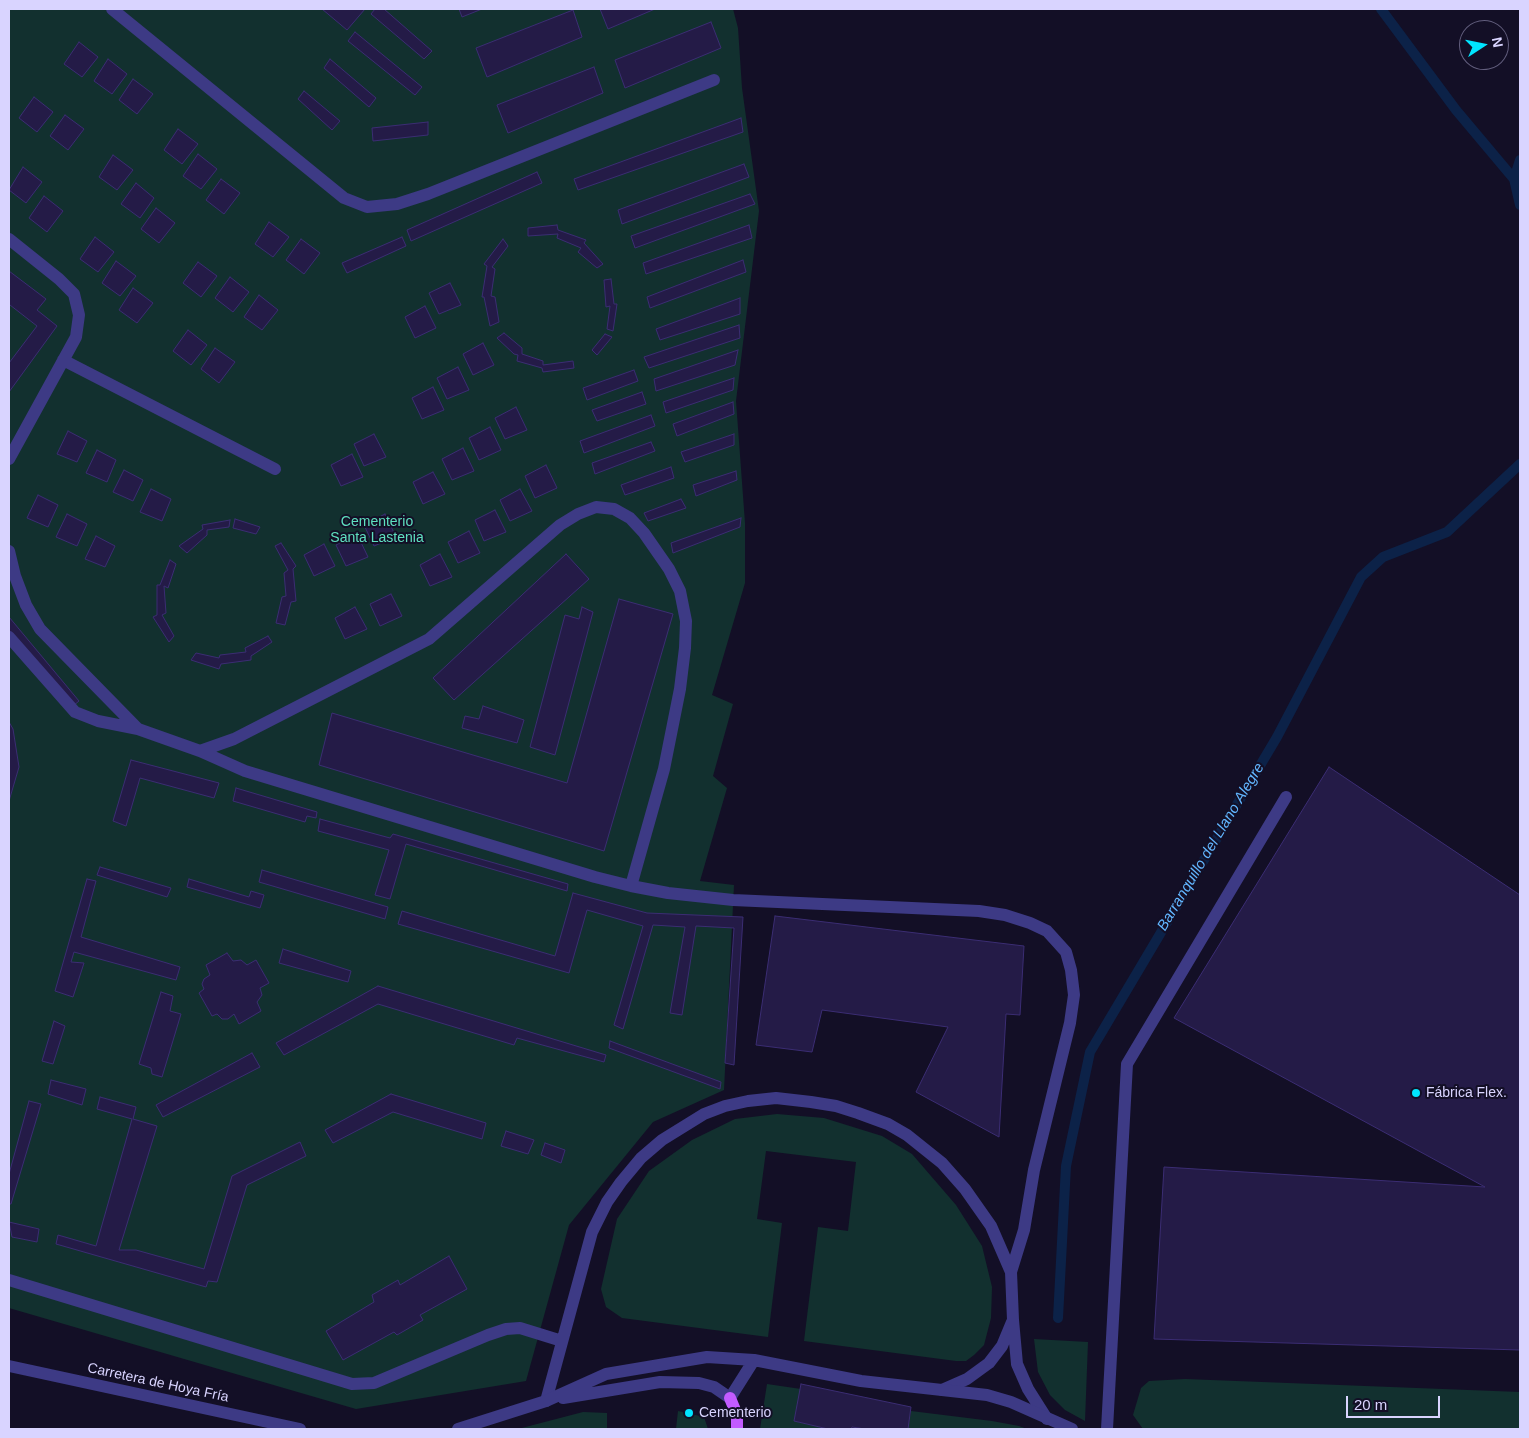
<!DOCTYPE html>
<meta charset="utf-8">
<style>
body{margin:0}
#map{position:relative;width:1529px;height:1438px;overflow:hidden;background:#130f26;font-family:Arial,sans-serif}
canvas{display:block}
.frame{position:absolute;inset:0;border:10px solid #d9d4ff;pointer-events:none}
.north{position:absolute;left:1459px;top:20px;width:50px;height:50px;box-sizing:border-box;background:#130f26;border:1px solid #625e7d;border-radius:50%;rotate:79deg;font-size:14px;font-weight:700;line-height:20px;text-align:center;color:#d9d4ff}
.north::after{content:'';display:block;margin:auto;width:18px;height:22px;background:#00e5ff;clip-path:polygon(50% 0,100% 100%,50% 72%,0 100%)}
.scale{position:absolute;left:1346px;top:1396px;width:94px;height:22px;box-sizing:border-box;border:2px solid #d9d4ff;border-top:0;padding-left:6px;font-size:15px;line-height:18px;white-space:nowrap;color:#d9d4ff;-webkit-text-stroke:4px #130f26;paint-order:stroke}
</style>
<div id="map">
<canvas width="1529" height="1438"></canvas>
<div class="frame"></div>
<div class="north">N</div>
<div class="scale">20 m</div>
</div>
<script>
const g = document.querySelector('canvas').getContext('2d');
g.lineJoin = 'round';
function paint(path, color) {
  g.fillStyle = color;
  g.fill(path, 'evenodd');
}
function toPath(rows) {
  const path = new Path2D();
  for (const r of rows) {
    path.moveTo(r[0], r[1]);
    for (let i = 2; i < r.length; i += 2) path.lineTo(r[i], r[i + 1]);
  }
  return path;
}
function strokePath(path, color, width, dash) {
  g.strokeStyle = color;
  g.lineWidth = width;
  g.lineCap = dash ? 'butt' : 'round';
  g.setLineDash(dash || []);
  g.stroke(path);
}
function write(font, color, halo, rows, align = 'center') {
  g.font = font + ' Arial,sans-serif';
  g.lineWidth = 4;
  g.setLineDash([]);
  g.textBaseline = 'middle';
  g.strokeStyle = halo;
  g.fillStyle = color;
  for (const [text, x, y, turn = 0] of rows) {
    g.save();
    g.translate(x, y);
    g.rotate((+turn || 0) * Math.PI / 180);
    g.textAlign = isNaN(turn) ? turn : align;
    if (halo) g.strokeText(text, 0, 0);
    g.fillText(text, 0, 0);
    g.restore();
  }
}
paint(toPath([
 [9,9,733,9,738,28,742,88,759,211,736,401,745,523,745,583,712,695,733,704,713,776,727,788,700,881,734,885,724,1090,653,1122,569,1225,526,1381,356,1409,9,1308],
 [777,1114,824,1118,882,1136,912,1154,956,1205,982,1246,992,1287,991,1318,984,1345,974,1355,966,1361,956,1361,804,1341,818,1227,848,1231,856,1162,766,1151,757,1219,782,1223,768,1337,622,1318,606,1307,601,1289,617,1219,649,1171,692,1140,735,1119],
 [1034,1339,1088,1342,1085,1421,1065,1410,1050,1395,1038,1372],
 [1185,1379,1520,1392,1520,1429,1143,1429,1133,1415,1141,1388,1149,1381],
 [767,1384,801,1389,794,1421,828,1429,760,1429],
 [678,1411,704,1417,708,1429,676,1429],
 [911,1411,992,1421,1019,1426,1027,1429,908,1429],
 [583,1412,607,1413,607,1429,518,1429]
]), '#12302f');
strokePath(toPath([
 [1381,9,1456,110,1514,179,1520,205],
 [1514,179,1520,160],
 [1058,1318,1066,1166,1090,1052,1277,737,1361,577,1383,557,1447,532,1520,464]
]), '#0c2248', 10);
const building = toPath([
 [322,9,365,9,347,30,322,9],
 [375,9,384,9,432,51,424,59,371,14,375,9],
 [459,9,482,9,462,17,459,9],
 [600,9,655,9,608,29,600,9],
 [573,10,582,37,487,77,476,48,573,10],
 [711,22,721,48,625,88,615,60,711,22],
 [355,32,422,87,415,95,348,41,355,32],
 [79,42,98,57,82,77,64,64,79,42],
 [108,59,127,74,112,94,94,81,108,59],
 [330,59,376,98,369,107,324,68,330,59],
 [594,67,603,93,508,133,497,105,594,67],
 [133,79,153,94,137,114,119,100,133,79],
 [304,91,340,121,332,130,298,99,304,91],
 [34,97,53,112,37,132,19,118,34,97],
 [65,115,84,129,68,150,50,136,65,115],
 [741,118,743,132,578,190,574,179,741,118],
 [428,122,428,135,373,141,372,128,428,122],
 [178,129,198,144,182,164,164,150,178,129],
 [198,154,217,169,201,189,183,176,198,154],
 [113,155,133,170,117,190,99,177,113,155],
 [744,164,749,177,622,224,618,210,744,164],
 [23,167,42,182,26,203,9,190,23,167],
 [537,172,542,183,411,241,407,230,537,172],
 [221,179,240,193,224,214,206,200,221,179],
 [136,183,154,198,140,218,121,204,136,183],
 [750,194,755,204,635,248,631,236,750,194],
 [44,196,63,211,47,232,29,218,44,196],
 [156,208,175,223,159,243,141,229,156,208],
 [269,222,289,237,273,257,255,244,269,222],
 [557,225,558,230,586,240,584,243,603,264,597,268,578,252,581,248,557,238,558,234,528,236,528,228,557,225],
 [749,225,752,238,646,274,643,263,749,225],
 [95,237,114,252,98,272,80,259,95,237],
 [402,237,406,246,347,273,342,263,402,237],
 [301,239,320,253,304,274,286,260,301,239],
 [503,239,508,246,492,267,495,269,491,296,495,297,499,322,490,326,484,297,482,297,487,266,484,264,503,239],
 [743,260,746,272,650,308,647,297,743,260],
 [116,261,136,276,120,296,102,283,116,261],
 [198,262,217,276,201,297,183,283,198,262],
 [9,271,46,299,37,310,57,326,9,392,9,363,37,326,10,305,9,307,9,271],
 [230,277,249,292,233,312,215,298,230,277],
 [611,279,614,304,617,304,613,331,607,329,610,306,606,307,604,280,611,279],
 [450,283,461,305,439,314,429,293,450,283],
 [133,288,153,303,137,323,119,310,133,288],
 [259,295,278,310,262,330,244,317,259,295],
 [740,298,740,314,660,340,656,329,740,298],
 [425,306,436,328,415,338,405,317,425,306],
 [739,325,740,338,649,368,644,357,739,325],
 [188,330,207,345,191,365,173,351,188,330],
 [504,333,522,348,522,354,543,361,543,365,573,361,574,368,543,372,542,368,517,361,518,355,514,354,497,338,504,333],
 [605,334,612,337,597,355,592,350,605,334],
 [483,343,494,365,473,375,463,354,483,343],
 [215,348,235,362,219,383,201,369,215,348],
 [738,350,735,365,656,391,654,379,738,350],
 [458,367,469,390,447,399,437,378,458,367],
 [634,370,638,381,587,400,583,388,634,370],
 [734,378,733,390,666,413,663,402,734,378],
 [433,387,444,410,422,419,412,398,433,387],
 [642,392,646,404,597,421,592,410,642,392],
 [733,402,734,414,677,436,673,424,733,402],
 [516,407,527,430,505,439,495,418,516,407],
 [651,415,655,426,584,453,580,441,651,415],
 [490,427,501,450,479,460,469,438,490,427],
 [68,431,87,441,77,462,57,454,68,431],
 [374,434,386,457,364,466,354,444,374,434],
 [734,434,734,445,685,462,681,452,734,434],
 [651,442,655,451,595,474,592,463,651,442],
 [463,448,474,471,452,480,442,459,463,448],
 [97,450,116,460,107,482,86,473,97,450],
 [352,454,363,477,341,486,331,465,352,454],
 [546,465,557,488,535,498,525,476,546,465],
 [671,467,674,478,625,495,621,485,671,467],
 [124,470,143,480,133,501,113,492,124,470],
 [736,471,737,480,696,496,693,485,736,471],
 [433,472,445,494,423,504,413,482,433,472],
 [151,489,171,499,162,521,140,512,151,489],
 [520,489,532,511,510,521,500,500,520,489],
 [38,495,58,505,48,527,27,518,38,495],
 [681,499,686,508,648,521,644,513,681,499],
 [495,510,506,532,484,541,475,520,495,510],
 [67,514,87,524,77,546,56,537,67,514],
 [385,514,396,537,374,546,364,525,385,514],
 [741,518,740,527,673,553,671,543,741,518],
 [235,519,260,527,256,534,233,528,235,519],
 [230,520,229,527,207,530,207,535,187,553,179,546,203,529,202,525,230,520],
 [469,531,480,553,458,563,448,542,469,531],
 [357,534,368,557,346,566,336,545,357,534],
 [96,536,115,546,105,567,85,559,96,536],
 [281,543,296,566,293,569,296,601,291,602,285,625,276,623,282,597,286,596,284,573,288,570,275,546,281,543],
 [324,544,335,566,314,576,304,555,324,544],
 [440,554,452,577,430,586,420,565,440,554],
 [566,554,589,579,454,700,433,678,566,554],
 [170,560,176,564,168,588,164,586,166,613,162,615,174,636,169,642,153,617,157,615,157,585,160,585,170,560],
 [391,594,402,616,380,626,370,604,391,594],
 [619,599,673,614,604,851,319,765,332,713,567,783,619,599],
 [355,607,367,629,345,639,335,618,355,607],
 [582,607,593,612,555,755,530,747,565,615,579,619,582,607],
 [9,617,79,701,73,706,9,630,9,617],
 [268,636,272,642,251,656,251,660,221,664,219,669,191,660,196,653,219,658,220,655,246,652,245,648,268,636],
 [483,706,524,720,517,743,462,728,465,716,479,719,483,706],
 [9,722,13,729,19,767,9,801,9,722],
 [131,760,219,783,214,798,140,778,126,826,113,821,131,760],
 [1329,767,1520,895,1520,1350,1154,1339,1164,1167,1485,1187,1174,1018,1329,767],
 [236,788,317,812,316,818,307,816,305,822,233,801,236,788],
 [320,819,390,838,393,834,568,884,567,891,406,844,390,899,375,895,389,850,318,831,320,819],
 [100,867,171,888,167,897,97,875,100,867],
 [262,870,388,907,385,919,259,882,262,870],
 [87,879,96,881,81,937,180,967,176,980,74,952,71,962,84,963,73,997,55,991,87,879],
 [189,879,249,897,251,891,264,895,260,908,187,887,189,879],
 [573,893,647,913,743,917,734,1065,725,1063,734,928,696,926,682,1015,670,1013,685,927,653,925,623,1029,614,1025,643,926,587,910,569,973,398,924,402,911,555,956,573,893],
 [775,916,1024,946,1020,1015,1006,1014,999,1137,916,1092,948,1027,822,1010,812,1052,756,1045,775,916],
 [283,949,351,971,348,982,279,963,283,949],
 [227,953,233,961,241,960,247,965,256,960,269,983,260,988,262,995,257,1002,261,1011,239,1024,234,1014,228,1019,222,1019,217,1014,212,1016,199,993,204,989,202,984,204,979,210,975,206,965,227,953],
 [378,986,606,1055,604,1062,517,1038,514,1045,378,1004,284,1055,276,1043,378,986],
 [161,992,173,996,170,1011,181,1014,162,1077,152,1074,151,1068,139,1064,161,992],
 [54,1021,65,1026,53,1064,42,1061,54,1021],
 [610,1041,721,1082,720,1089,609,1048,610,1041],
 [252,1053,260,1067,163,1117,156,1105,252,1053],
 [51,1080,86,1089,82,1105,48,1094,51,1080],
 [391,1094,486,1123,482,1139,393,1112,333,1143,325,1130,391,1094],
 [100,1097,136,1107,133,1119,157,1126,119,1250,136,1250,204,1269,232,1176,300,1142,306,1156,247,1185,217,1282,208,1281,206,1287,56,1244,58,1235,96,1246,132,1119,97,1109,100,1097],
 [29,1101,41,1104,11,1204,9,1204,9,1174,29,1101],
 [506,1131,534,1140,528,1154,501,1146,506,1131],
 [545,1143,565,1150,561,1163,541,1155,545,1143],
 [9,1222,39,1229,37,1242,12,1237,9,1222],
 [449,1256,467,1289,420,1315,423,1320,397,1335,394,1332,343,1360,326,1331,374,1302,372,1295,398,1280,400,1285,449,1256],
 [801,1384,911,1407,908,1429,865,1429,852,1427,851,1429,828,1429,794,1421,801,1384]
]);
paint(building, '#241b47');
strokePath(building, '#3b2d73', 1);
strokePath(toPath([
 [112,9,344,198,367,207,397,204,428,194,714,80],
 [9,239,59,279,74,294,79,315,76,337,9,459],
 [63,360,275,469],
 [9,551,15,576,26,605,40,629,138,729,200,751,245,771,595,877,631,886,668,893,733,900,979,911,1005,915,1030,923,1047,931,1066,952,1071,970,1074,995,1070,1023,1034,1170,1024,1230,1011,1272,1013,1320,1017,1364,1028,1389,1047,1419],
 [9,637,75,712,98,721,138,729],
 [200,751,234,739,429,639,560,525,578,514,596,507,614,509,630,518,644,533,669,569,680,591,686,621,685,648,680,689,664,769,631,886],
 [9,1280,352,1384,374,1383,488,1335,506,1329,520,1328,562,1341],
 [942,1390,967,1379,989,1363,1002,1346,1012,1322],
 [546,1401,592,1232,607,1202,621,1182,641,1158,662,1140,704,1114,725,1106,748,1101,776,1098,811,1102,836,1106,858,1113,888,1124,907,1135,942,1163,965,1189,991,1226,1011,1272],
 [1107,1429,1127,1064,1286,797]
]), '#3d3a85', 12);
strokePath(toPath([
 [9,1366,300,1429],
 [563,1398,660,1382,699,1383,714,1387,730,1398,754,1360],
 [458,1429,546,1401,606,1374,707,1357,754,1360,861,1381,987,1395,1011,1402,1072,1429]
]), '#3d3a85', 12);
strokePath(toPath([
 [730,1398,737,1415,737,1429]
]), '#c25bff', 12);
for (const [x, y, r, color] of [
 [1416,1093,5,"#00e5ff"],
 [689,1413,5,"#00e5ff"]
]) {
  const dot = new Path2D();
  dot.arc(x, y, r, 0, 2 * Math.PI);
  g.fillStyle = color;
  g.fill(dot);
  strokePath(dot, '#130f26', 2);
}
write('14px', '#5fe0c0', '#130f26', [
 ["Cementerio",377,522],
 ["Santa Lastenia",377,538]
]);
write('14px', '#d9d4ff', '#130f26', [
 ["Fábrica Flex.",1426,1093],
 ["Cementerio",699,1413]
], 'left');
write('14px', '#d9d4ff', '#130f26', [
 ["Carretera de Hoya Fría",158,1383,12]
]);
write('italic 15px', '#62b6ff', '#130f26', [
 ["Barranquillo del Llano Alegre",1211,847,-59]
]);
</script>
